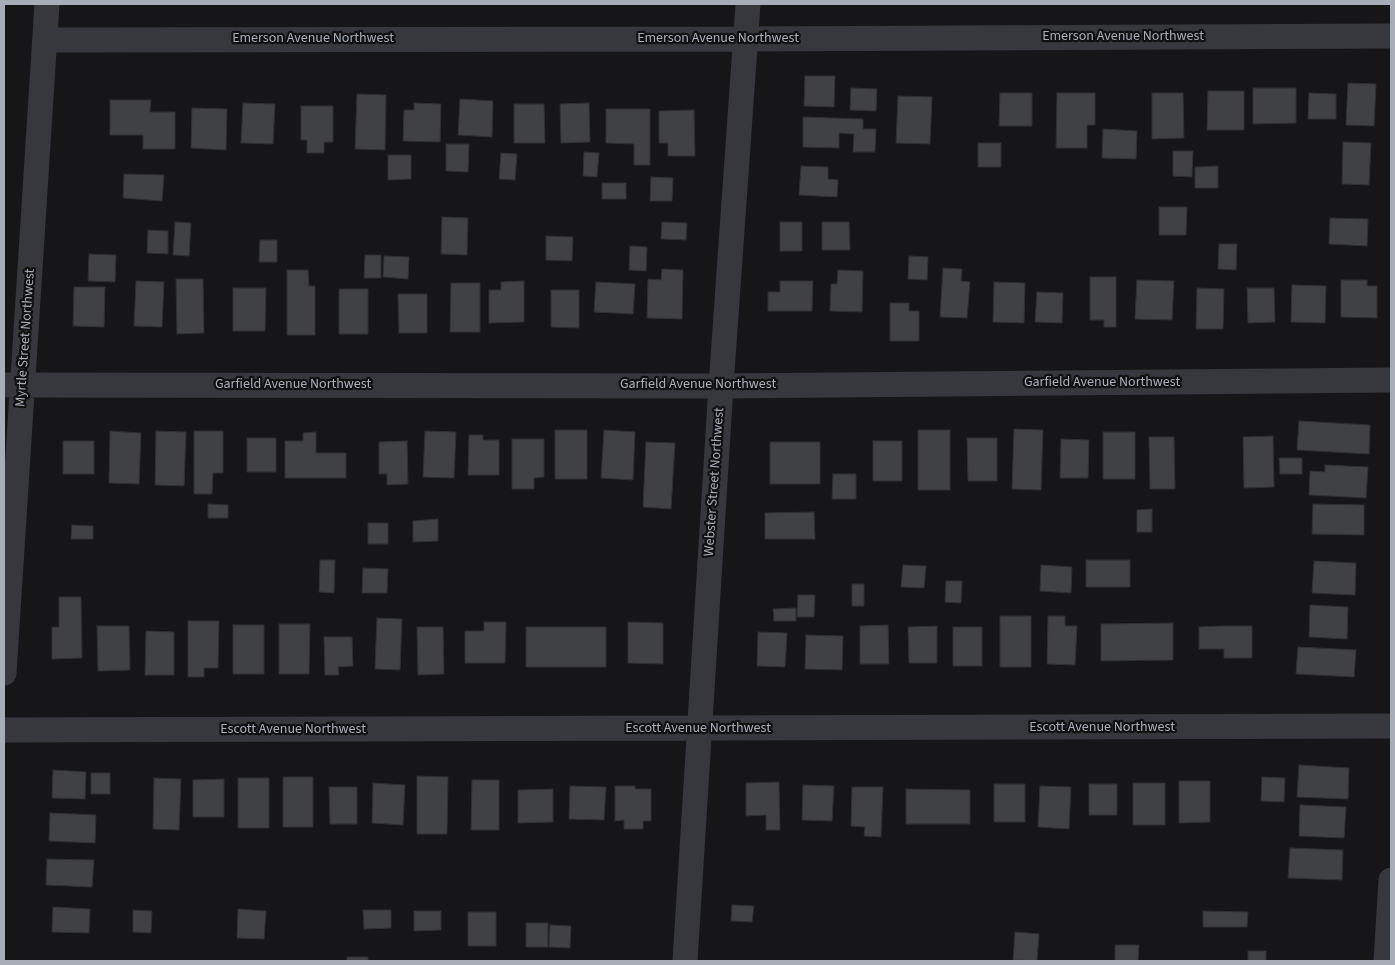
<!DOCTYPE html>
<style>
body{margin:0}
#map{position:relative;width:1395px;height:965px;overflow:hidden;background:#161618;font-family:"Source Sans 3",sans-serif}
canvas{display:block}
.frame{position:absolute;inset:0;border:5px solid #a8adb8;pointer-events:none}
</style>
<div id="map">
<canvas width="1395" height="965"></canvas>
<div class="frame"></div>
</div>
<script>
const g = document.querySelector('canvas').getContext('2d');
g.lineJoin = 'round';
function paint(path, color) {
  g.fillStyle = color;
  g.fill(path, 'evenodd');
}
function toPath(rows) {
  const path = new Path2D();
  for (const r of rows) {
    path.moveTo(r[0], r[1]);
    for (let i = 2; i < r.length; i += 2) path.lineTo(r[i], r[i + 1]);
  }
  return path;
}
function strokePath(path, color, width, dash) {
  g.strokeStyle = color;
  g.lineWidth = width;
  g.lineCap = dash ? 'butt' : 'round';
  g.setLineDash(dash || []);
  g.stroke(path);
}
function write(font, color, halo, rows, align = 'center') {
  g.font = font + ' "Source Sans 3",sans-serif';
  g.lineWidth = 4.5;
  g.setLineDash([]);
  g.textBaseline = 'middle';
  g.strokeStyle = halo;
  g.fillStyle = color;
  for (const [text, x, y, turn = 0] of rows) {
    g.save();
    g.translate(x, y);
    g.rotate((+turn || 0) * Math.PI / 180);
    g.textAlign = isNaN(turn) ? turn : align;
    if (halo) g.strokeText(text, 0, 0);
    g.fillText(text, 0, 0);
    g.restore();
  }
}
const building = toPath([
 [805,76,835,76,834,107,804,106,805,76],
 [1348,83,1376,84,1374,126,1346,125,1348,83],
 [851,88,877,89,876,111,850,110,851,88],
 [1253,88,1296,88,1296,123,1253,124,1253,88],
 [1208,91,1244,91,1244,130,1207,130,1208,91],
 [1000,93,1032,93,1032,126,999,126,1000,93],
 [1057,93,1095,93,1095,125,1087,125,1087,148,1056,148,1057,93],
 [1152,93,1183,93,1184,138,1152,139,1152,93],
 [1309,93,1336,94,1336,119,1308,119,1309,93],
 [357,94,386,95,385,150,355,149,357,94],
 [898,96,932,97,930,144,896,143,898,96],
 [460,99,493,101,492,137,458,135,460,99],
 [110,100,151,100,150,112,175,112,175,149,143,149,143,135,110,135,110,100],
 [243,103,275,104,273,144,241,143,243,103],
 [414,103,441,104,440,142,403,141,404,110,414,110,414,103],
 [589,103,590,142,561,143,560,104,589,103],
 [514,104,544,104,545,143,514,143,514,104],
 [301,106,333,106,333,142,324,142,324,153,307,153,307,140,301,140,301,106],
 [192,108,227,109,226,150,191,148,192,108],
 [606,109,650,109,650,165,634,165,634,144,606,143,606,109],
 [694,110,695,156,668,156,668,143,659,143,659,111,694,110],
 [803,117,863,119,863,129,876,129,875,152,853,152,854,134,839,133,839,148,803,147,803,117],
 [1103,129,1137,131,1136,159,1102,158,1103,129],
 [1343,142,1371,143,1369,185,1342,184,1343,142],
 [978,143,1001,143,1001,167,978,167,978,143],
 [446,144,469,144,468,172,446,171,446,144],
 [1173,151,1193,151,1192,177,1173,176,1173,151],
 [584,152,599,153,597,177,583,176,584,152],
 [501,153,517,154,515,180,499,179,501,153],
 [388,155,411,155,411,179,388,180,388,155],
 [801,166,828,167,828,179,838,180,837,197,799,195,801,166],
 [1218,166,1218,188,1195,188,1195,167,1218,166],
 [124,174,164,175,162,201,123,198,124,174],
 [651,177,673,178,672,201,650,201,651,177],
 [602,183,626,183,626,199,602,199,602,183],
 [1159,207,1187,207,1186,235,1159,235,1159,207],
 [442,217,468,218,467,255,441,254,442,217],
 [1330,218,1368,219,1367,246,1329,244,1330,218],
 [175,222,191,223,189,256,173,255,175,222],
 [662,222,687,223,686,240,661,239,662,222],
 [780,222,802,222,802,251,780,251,780,222],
 [822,222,849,222,850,250,822,250,822,222],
 [148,230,168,231,168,254,147,253,148,230],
 [546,236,573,237,572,261,546,260,546,236],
 [260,240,277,240,277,262,259,262,260,240],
 [1219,244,1237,244,1236,270,1218,269,1219,244],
 [630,246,647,247,646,271,629,270,630,246],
 [89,254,116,255,115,282,88,281,89,254],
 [365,255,381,255,381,278,364,278,365,255],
 [384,256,409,257,408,279,383,277,384,256],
 [909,256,928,257,927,280,908,279,909,256],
 [943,268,962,269,961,281,970,282,967,318,940,317,943,268],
 [662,269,683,270,682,319,647,318,648,279,661,280,662,269],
 [287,270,308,270,309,286,315,286,315,335,287,335,287,270],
 [838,270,863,271,862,312,830,311,831,284,837,284,838,270],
 [1090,277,1116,277,1116,327,1104,327,1104,320,1090,320,1090,277],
 [176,279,203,279,204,333,177,334,176,279],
 [1137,280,1174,281,1172,320,1135,319,1137,280],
 [1341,280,1367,280,1367,286,1377,286,1377,318,1341,317,1341,280],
 [136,281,164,282,162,327,134,326,136,281],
 [524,281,524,322,489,323,489,290,501,290,501,282,524,281],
 [780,281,813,281,812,311,768,311,768,292,780,292,780,281],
 [596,282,635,284,633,314,594,312,596,282],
 [994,282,1025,283,1024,323,993,322,994,282],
 [451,283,480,283,480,332,450,332,451,283],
 [1292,285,1326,286,1325,323,1291,322,1292,285],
 [74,287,105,287,104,327,73,326,74,287],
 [233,288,266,288,265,331,233,331,233,288],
 [1197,288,1224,289,1223,329,1196,329,1197,288],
 [1247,288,1274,288,1275,322,1248,323,1247,288],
 [339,289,368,289,368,334,339,334,339,289],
 [551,290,579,290,579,328,551,327,551,290],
 [1037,292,1063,293,1062,323,1035,322,1037,292],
 [398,294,427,294,427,333,399,333,398,294],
 [890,303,909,303,909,311,919,311,919,341,890,341,890,303],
 [1299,421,1370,425,1369,454,1297,450,1299,421],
 [1014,429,1043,430,1041,490,1012,489,1014,429],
 [555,430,587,430,587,479,555,479,555,430],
 [604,430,635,432,633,480,601,478,604,430],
 [918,430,950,430,950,490,918,490,918,430],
 [110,431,141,433,139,484,109,483,110,431],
 [156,431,186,432,184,486,155,485,156,431],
 [194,431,223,431,223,473,213,473,212,494,194,494,194,431],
 [425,431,456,432,454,478,423,477,425,431],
 [316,432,316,453,346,453,346,478,285,478,285,441,303,441,303,433,316,432],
 [1103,432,1135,432,1135,479,1103,479,1103,432],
 [469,435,483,435,483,440,499,440,499,475,468,475,469,435],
 [1273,436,1274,487,1244,488,1243,437,1273,436],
 [1149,437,1174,437,1175,489,1150,489,1149,437],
 [247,438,276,438,276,472,247,472,247,438],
 [967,438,997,438,997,481,968,481,967,438],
 [512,439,544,439,544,477,534,478,534,489,512,489,512,439],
 [1061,439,1089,440,1088,478,1060,478,1061,439],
 [63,441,94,441,94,474,63,474,63,441],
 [407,441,408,484,387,485,387,474,379,474,379,442,407,441],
 [873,441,902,441,902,481,873,481,873,441],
 [646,442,675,443,671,509,643,507,646,442],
 [770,442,820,442,820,484,770,484,770,442],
 [1279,458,1302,458,1302,474,1280,474,1279,458],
 [1325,465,1368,467,1366,498,1309,495,1310,471,1325,472,1325,465],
 [833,474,856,474,856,499,832,499,833,474],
 [208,504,228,505,228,518,208,518,208,504],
 [1313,504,1364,505,1364,535,1312,534,1313,504],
 [1152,509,1152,532,1137,532,1137,510,1152,509],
 [814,512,815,539,765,539,765,513,814,512],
 [438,519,438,541,413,542,413,521,438,519],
 [368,523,388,523,388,544,368,544,368,523],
 [72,525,93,526,93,539,71,539,72,525],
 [320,560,335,560,334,593,319,592,320,560],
 [1086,560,1130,560,1130,587,1086,587,1086,560],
 [1314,561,1356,563,1355,595,1312,593,1314,561],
 [903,565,926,566,924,588,901,587,903,565],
 [1041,565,1072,567,1071,593,1040,591,1041,565],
 [363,568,388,569,387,593,362,593,363,568],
 [946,581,962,581,961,603,945,602,946,581],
 [852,584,864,584,864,606,852,606,852,584],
 [798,595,815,595,814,617,797,617,798,595],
 [59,597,81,597,82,658,52,659,52,627,59,627,59,597],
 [1310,605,1348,607,1347,639,1309,637,1310,605],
 [796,608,796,621,774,621,773,609,796,608],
 [1000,616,1031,616,1031,667,1000,667,1000,616],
 [1048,616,1065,616,1065,626,1077,626,1075,665,1047,664,1048,616],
 [377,618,402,619,400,670,375,669,377,618],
 [188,621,219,621,218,668,204,668,204,677,188,677,188,621],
 [484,622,506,622,505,663,465,663,465,631,484,631,484,622],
 [628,622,663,623,663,664,628,663,628,622],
 [1173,623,1173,660,1101,661,1101,624,1173,623],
 [279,624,310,624,309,674,279,674,279,624],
 [233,625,264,625,264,674,233,674,233,625],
 [888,625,889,664,860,664,860,626,888,625],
 [97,626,129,626,130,670,98,671,97,626],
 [937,626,937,663,909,663,908,627,937,626],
 [1220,626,1252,626,1252,658,1224,658,1224,649,1199,649,1199,627,1220,626],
 [417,627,443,627,444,674,418,675,417,627],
 [526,627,606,627,606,667,526,667,526,627],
 [953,627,982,627,982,666,953,666,953,627],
 [146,631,174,632,174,675,145,675,146,631],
 [758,632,787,633,785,667,757,666,758,632],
 [806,635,843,636,842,670,805,669,806,635],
 [324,637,352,637,353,666,338,667,339,675,325,675,324,637],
 [1298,647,1356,650,1354,677,1296,674,1298,647],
 [1299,765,1349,768,1348,799,1297,797,1299,765],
 [53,770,86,772,85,799,52,798,53,770],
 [91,773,110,773,110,794,91,794,91,773],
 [417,776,448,777,447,834,417,834,417,776],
 [283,777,313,777,313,827,283,827,283,777],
 [1262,777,1285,778,1284,802,1261,801,1262,777],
 [154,778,181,779,179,830,153,829,154,778],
 [238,778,269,778,269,828,238,828,238,778],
 [224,779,224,817,193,817,193,780,224,779],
 [472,780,499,780,499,830,471,830,472,780],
 [1179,781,1210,781,1210,822,1179,823,1179,781],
 [779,782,780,830,766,830,766,815,746,816,746,783,779,782],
 [373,783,405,785,403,825,372,823,373,783],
 [1133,783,1165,783,1165,825,1133,825,1133,783],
 [994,784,1025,784,1025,822,994,822,994,784],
 [1089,784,1117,784,1117,815,1089,815,1089,784],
 [803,785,834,786,832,821,802,820,803,785],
 [570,786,606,787,604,820,569,819,570,786],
 [615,786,635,786,635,789,651,789,651,821,643,821,643,829,624,829,624,820,615,821,615,786],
 [1040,786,1071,787,1069,829,1038,827,1040,786],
 [329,787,357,787,357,824,330,824,329,787],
 [852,787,883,787,881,837,864,836,865,827,851,826,852,787],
 [553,789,553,822,518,823,518,790,553,789],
 [906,789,970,790,970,824,906,824,906,789],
 [1300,805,1346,807,1344,838,1299,836,1300,805],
 [50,813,96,815,95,843,49,841,50,813],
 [1290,848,1343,850,1342,880,1288,878,1290,848],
 [47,859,94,860,92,887,46,885,47,859],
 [732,905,754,906,752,922,731,921,732,905],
 [53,907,90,909,89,933,52,932,53,907],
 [238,909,266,911,264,939,237,938,238,909],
 [133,910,152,911,151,933,133,932,133,910],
 [363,910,391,910,391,928,364,929,363,910],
 [414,911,441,911,441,930,414,931,414,911],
 [1203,911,1248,912,1247,927,1203,927,1203,911],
 [468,912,496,912,496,946,468,946,468,912],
 [526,923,548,923,548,947,526,947,526,923],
 [550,925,571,926,570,948,549,947,550,925],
 [1015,932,1039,934,1037,961,1013,960,1015,932],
 [1115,945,1139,945,1138,961,1115,961,1115,945],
 [1248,951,1266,951,1266,961,1248,961,1248,951],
 [347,957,368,957,368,961,347,961,347,957]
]);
paint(building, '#404145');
strokePath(building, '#303034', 1);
strokePath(toPath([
 [45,40,746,39,1391,36],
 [4,385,721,386,1391,380],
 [4,673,47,4],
 [4,730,1391,726],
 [685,961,721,386,748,4],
 [1386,961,1391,880]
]), '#37383d', 25);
write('14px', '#a8adb8', '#111113', [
 ["Emerson Avenue Northwest",1123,37],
 ["Emerson Avenue Northwest",313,39],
 ["Emerson Avenue Northwest",718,39],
 ["Myrtle Street Northwest",26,338,-86],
 ["Garfield Avenue Northwest",1102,383],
 ["Garfield Avenue Northwest",293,385],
 ["Garfield Avenue Northwest",698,385],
 ["Webster Street Northwest",715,482,-86],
 ["Escott Avenue Northwest",1102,728],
 ["Escott Avenue Northwest",698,729],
 ["Escott Avenue Northwest",293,730]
]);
</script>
